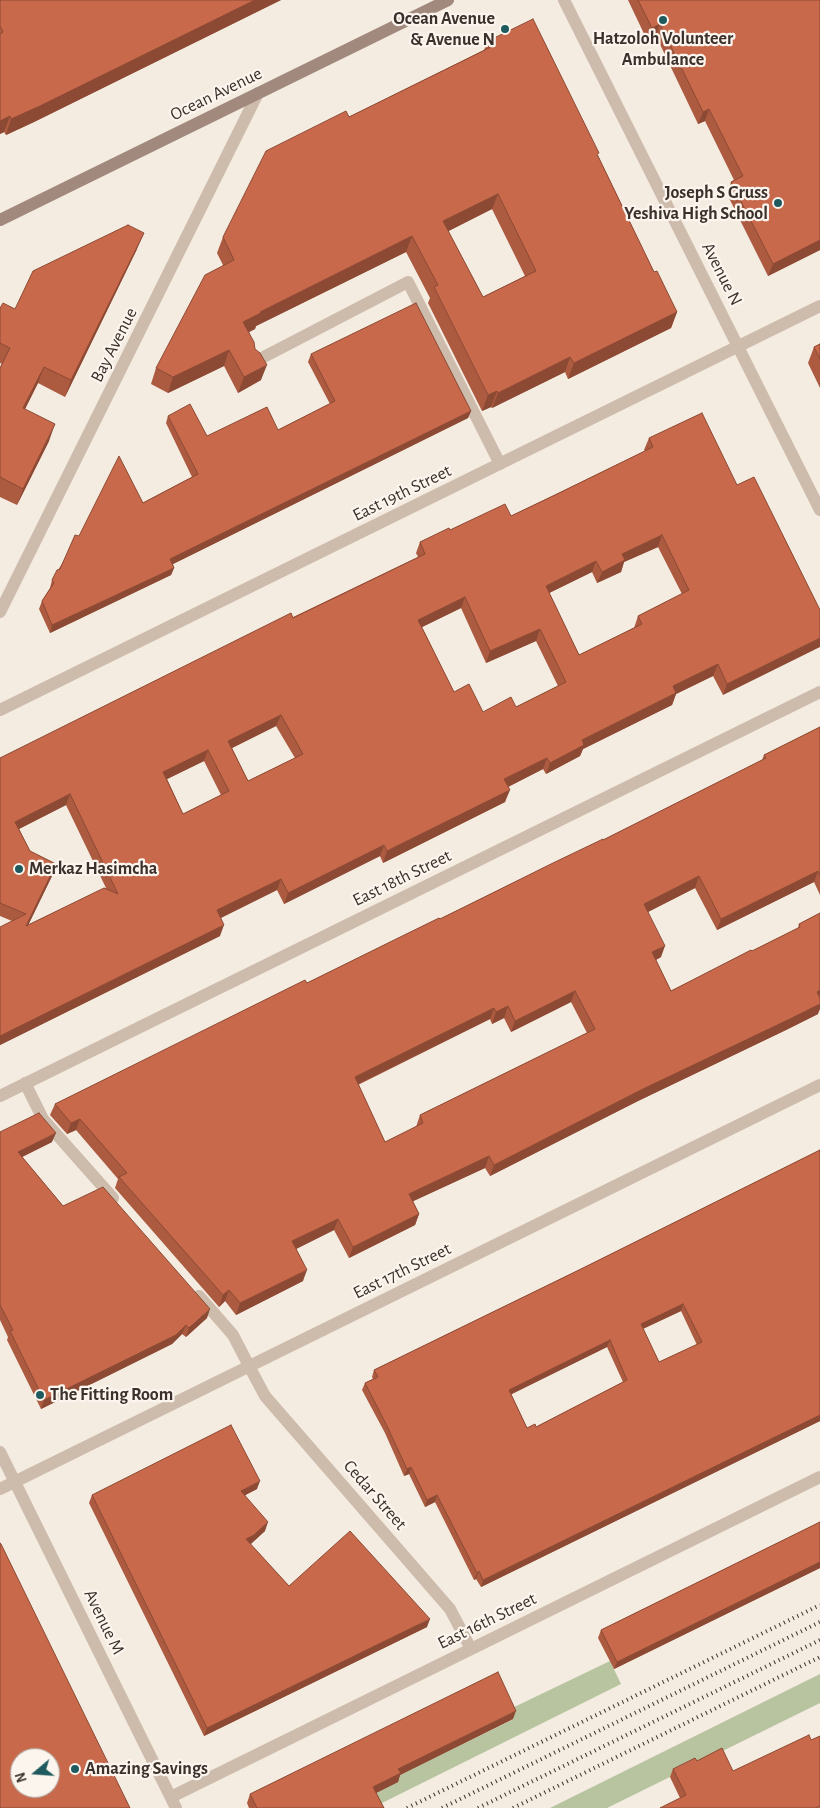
<!DOCTYPE html>
<style>
body{margin:0}
#map{position:relative;width:820px;height:1808px;overflow:hidden;background:#f4ebe1;font-family:"Alegreya Sans",sans-serif}
canvas{display:block}
.north{position:absolute;left:10px;top:1748px;width:50px;height:50px;box-sizing:border-box;background:#fbf5ee;border:1px solid #aea6a0;border-radius:50%;rotate:252deg;font-size:14px;font-weight:700;line-height:20px;text-align:center;color:#3b302b}
.north::after{content:'';display:block;margin:auto;width:18px;height:22px;background:#1f5a5e;clip-path:polygon(50% 0,100% 100%,50% 72%,0 100%)}
</style>
<div id="map">
<canvas width="820" height="1808"></canvas>
<div class="north">N</div>
</div>
<script>
const g = document.querySelector('canvas').getContext('2d');
g.lineJoin = 'round';
function paint(path, color) {
  g.fillStyle = color;
  g.fill(path, 'evenodd');
}
function toPath(rows) {
  const path = new Path2D();
  for (const r of rows) {
    path.moveTo(r[0], r[1]);
    for (let i = 2; i < r.length; i += 2) path.lineTo(r[i], r[i + 1]);
  }
  return path;
}
function strokePath(path, color, width, dash) {
  g.strokeStyle = color;
  g.lineWidth = width;
  g.lineCap = dash ? 'butt' : 'round';
  g.setLineDash(dash || []);
  g.stroke(path);
}
function write(font, color, halo, rows, align = 'center') {
  g.font = font + ' "Alegreya Sans",sans-serif';
  g.lineWidth = 4.5;
  g.setLineDash([]);
  g.textBaseline = 'middle';
  g.strokeStyle = halo;
  g.fillStyle = color;
  for (const [text, x, y, turn = 0] of rows) {
    g.save();
    g.translate(x, y);
    g.rotate((+turn || 0) * Math.PI / 180);
    g.textAlign = isNaN(turn) ? turn : align;
    if (halo) g.strokeText(text, 0, 0);
    g.fillText(text, 0, 0);
    g.restore();
  }
}
paint(toPath([
 [610,1661,621,1684,376,1806,370,1796,397,1782,395,1777,512,1720,508,1710],
 [820,1674,820,1703,607,1808,550,1808]
]), '#b8c4a0');
strokePath(toPath([
 [256,361,408,282,500,464],
 [25,1083,43,1119,113,1198],
 [199,1296,233,1335,249,1366]
]), '#cdbbac', 12);
strokePath(toPath([
 [564,0,820,510],
 [0,612,258,93],
 [0,710,820,306],
 [0,1096,820,692],
 [249,1366,265,1396,450,1609,471,1649],
 [0,1452,176,1808],
 [0,1489,820,1085],
 [171,1797,820,1477]
]), '#cdbbac', 12);
strokePath(toPath([
 [0,220,448,0]
]), '#a18a7d', 12);
strokePath(toPath([
 [407,1808,820,1605],
 [442,1808,820,1622],
 [478,1808,820,1640],
 [513,1808,820,1657]
]), '#3b302b', 4, [1, 4]);
paint(toPath([
 [0,0,281,0,34,122,6,135,4,132,0,134],
 [628,0,820,0,820,250,768,276,727,194,731,182,734,180,705,121,698,124,656,36,647,40],
 [488,41,598,156,654,272,677,312,671,328,568,379,565,372,492,408,491,407,482,411,428,303,430,298,406,252,256,326,255,329,249,332,255,349,261,380,238,393,224,366,168,393,151,384,156,368,223,265,217,253,223,237,349,117,484,50],
 [492,209,525,276,483,297,448,231],
 [137,249,65,397,38,383,25,409,49,441,17,505,0,497,0,368,2,364,0,363,0,308,15,309],
 [820,344,820,388,808,363,814,347],
 [311,354,471,411,468,418,173,564,174,568,171,575,50,633,39,609,42,601,50,588,52,580,79,536,192,477,166,423,168,416,207,436,278,430,330,404,308,362],
 [649,438,737,485,820,610,723,695,713,676,676,694,672,705,583,749,580,756,546,774,543,769,508,787,505,802,383,863,380,856,284,904,277,890,220,918,220,936,0,1045,12,921,0,916,0,758,418,557,416,553,420,542,450,530,511,516,645,451,644,450],
 [658,547,682,594,638,616,634,628,579,655,549,593,592,572,597,583,621,572,624,562],
 [461,608,486,663,536,641,558,686,516,707,483,712,454,692,422,627],
 [276,726,295,758,248,781,232,748],
 [204,761,221,795,183,814,167,779],
 [66,805,106,888,28,925,52,876,56,864,30,851,19,829],
 [820,727,820,895,814,882,717,930,695,888,648,912,661,957,656,960,671,991,798,928,799,924,820,913,818,1014,786,1030,638,1101,490,1176,485,1168,413,1201,419,1214,415,1225,349,1258,334,1230,296,1249,303,1281,236,1315,225,1301,219,1307,115,1188,118,1179,76,1130,67,1134,50,1115,55,1104,307,983,603,840,762,760,764,755],
 [571,1002,587,1033,420,1115,416,1127,385,1142,358,1085,490,1019,492,1024,504,1018,511,1032],
 [0,1132,52,1142,22,1157,63,1206,207,1318,186,1337,182,1334,172,1344,41,1409,7,1340,8,1337,0,1320],
 [820,1150,820,1421,481,1587,476,1579,474,1580,435,1502,425,1507,409,1474,404,1476,385,1433,362,1390,365,1383,373,1379,372,1377,374,1370,583,1268],
 [681,1311,697,1345,659,1362,643,1329],
 [607,1347,623,1382,536,1427,527,1428,511,1394],
 [257,1489,245,1495,265,1531,250,1544,289,1586,427,1627,204,1736,89,1503,92,1495],
 [820,1522,820,1568,614,1669,598,1638,601,1630],
 [513,1719,400,1775,398,1782,376,1793,384,1808,249,1808,247,1803,250,1794],
 [811,1740,820,1808,680,1798,670,1777,673,1769,697,1761,733,1771]
]), '#ac5a40');
paint(toPath([
 [255,0,281,0,34,122,6,135,11,119],
 [660,24,656,36,647,40,652,28],
 [709,109,705,121,698,124,703,112],
 [10,116,4,132,0,134,0,121],
 [498,194,492,209,437,237,443,221],
 [144,233,137,249,65,397,71,380],
 [412,236,406,252,256,326,255,329,237,338,243,322,260,312],
 [820,240,820,250,768,276,773,264],
 [677,312,671,328,568,379,574,363],
 [229,350,224,366,168,393,173,377],
 [570,357,565,372,492,408,498,393],
 [267,365,261,380,238,393,244,377],
 [44,367,38,383,17,425,23,408],
 [497,391,491,407,482,411,488,395],
 [471,411,468,418,167,567,170,559],
 [55,424,49,441,17,505,23,489],
 [662,535,658,547,624,562,621,572,597,583,602,572,622,554],
 [596,561,592,572,541,597,546,586],
 [174,568,171,575,50,633,52,625],
 [465,597,461,608,414,631,418,620],
 [540,629,536,641,486,663,490,651],
 [820,638,820,647,723,695,727,684],
 [718,664,713,676,676,694,672,705,583,749,580,756,546,774,550,763,582,740,673,686],
 [281,715,276,726,224,752,228,741],
 [208,750,204,761,159,783,163,772],
 [547,758,543,769,500,791,504,779],
 [510,790,505,802,383,863,387,851],
 [70,794,66,805,11,833,15,822],
 [384,845,380,856,284,904,288,893],
 [56,864,52,876,22,938,26,926],
 [818,871,814,882,717,930,721,919],
 [699,876,695,888,640,916,644,904],
 [281,879,277,890,213,922,217,910],
 [224,925,220,936,0,1045,0,1036],
 [665,946,661,957,648,964,652,952],
 [820,990,820,1000,817,992],
 [575,991,571,1002,511,1032,515,1021],
 [820,1004,820,1009,818,1014,786,1030,638,1101,490,1176,494,1165,643,1089],
 [508,1006,504,1018,492,1024,496,1012],
 [494,1008,490,1019,350,1088,355,1077],
 [80,1119,76,1130,67,1134,71,1123],
 [56,1133,52,1142,14,1161,18,1152],
 [489,1156,485,1168,405,1205,409,1194],
 [419,1214,415,1225,349,1258,353,1247],
 [338,1219,334,1230,288,1253,292,1241],
 [307,1270,303,1281,236,1315,240,1303],
 [229,1290,225,1301,219,1307,223,1295],
 [683,1304,681,1311,638,1331,641,1324],
 [210,1309,207,1318,186,1337,189,1328],
 [186,1325,182,1334,172,1344,41,1409,44,1400],
 [610,1340,607,1347,506,1397,509,1390],
 [820,1415,820,1421,481,1587,483,1580],
 [411,1467,409,1474,404,1476,407,1469],
 [260,1481,257,1489,238,1499,241,1491],
 [437,1495,435,1502,425,1507,427,1500],
 [268,1522,265,1531,251,1544,243,1547,246,1539],
 [820,1562,820,1568,614,1669,617,1662],
 [479,1571,476,1579,474,1580,477,1573],
 [430,1619,427,1627,204,1736,207,1728],
 [516,1711,513,1719,400,1775,398,1782,370,1796,373,1787,398,1769]
]), '#8c4a34');
const building = toPath([
 [0,0,255,0,40,106,11,119,10,116,0,121,0,34,3,32,0,26,0,0],
 [638,0,820,0,820,240,773,264,731,182,743,176,709,109,703,112,660,24,652,28,638,0],
 [533,19,599,153,597,154,654,272,657,271,677,312,574,363,570,357,498,393,497,391,488,395,434,287,438,285,412,236,260,312,261,313,243,322,254,342,255,349,260,353,267,365,244,377,229,350,173,377,156,368,205,275,234,260,223,237,266,151,346,111,349,117,491,47,488,41,533,19],
 [498,194,536,271,483,297,443,221,498,194],
 [128,225,144,233,71,380,44,367,23,408,55,424,23,489,0,477,0,368,10,348,0,343,0,308,3,303,15,309,33,271,128,225],
 [416,303,471,411,170,559,174,568,52,625,42,601,54,583,52,580,57,570,60,569,75,535,79,536,119,456,143,503,198,474,168,416,190,404,207,436,267,407,278,430,335,401,311,354,416,303],
 [820,344,820,359,814,347,820,344],
 [702,413,737,485,754,477,820,610,820,638,727,684,718,664,673,686,676,693,582,740,584,745,550,763,547,758,504,779,510,790,387,851,384,845,288,893,281,879,217,910,224,925,0,1036,0,927,26,914,0,903,0,758,291,613,293,618,425,554,420,542,449,528,450,530,505,504,511,516,555,495,653,447,649,438,702,413],
 [662,535,689,590,638,616,642,624,579,655,546,586,596,561,602,572,625,560,622,554,662,535],
 [465,597,490,651,540,629,566,682,516,707,511,697,483,712,469,684,454,692,418,620,465,597],
 [281,715,303,754,248,781,228,741,281,715],
 [208,750,229,791,183,814,163,772,208,750],
 [70,794,118,894,104,888,26,926,56,864,30,851,15,822,70,794],
 [820,727,820,876,818,871,721,919,699,876,644,904,665,946,652,952,671,991,751,950,752,951,800,927,799,924,820,913,820,990,817,992,820,998,820,1004,790,1019,643,1089,494,1165,489,1156,409,1194,419,1214,353,1247,338,1219,292,1241,307,1270,240,1303,229,1290,223,1295,119,1177,127,1173,80,1119,71,1123,55,1104,305,980,307,983,388,943,439,918,440,919,553,863,603,839,603,840,766,758,764,755,820,727],
 [575,991,595,1029,420,1115,423,1123,385,1142,355,1077,494,1008,496,1012,508,1006,515,1021,575,991],
 [39,1113,56,1133,18,1152,63,1206,103,1187,210,1309,189,1328,186,1325,176,1335,44,1400,10,1331,13,1330,0,1305,0,1132,39,1113],
 [820,1150,820,1415,483,1580,479,1571,477,1573,437,1495,427,1500,411,1467,407,1469,387,1426,365,1383,378,1377,374,1370,583,1268,820,1150],
 [683,1304,702,1342,659,1362,641,1324,683,1304],
 [610,1340,627,1380,536,1427,535,1424,527,1428,509,1390,610,1340],
 [231,1425,260,1481,241,1491,268,1522,254,1535,246,1539,289,1586,350,1531,430,1619,207,1728,92,1495,231,1425],
 [820,1522,820,1562,617,1662,601,1630,820,1522],
 [0,1543,1,1544,130,1808,0,1808,0,1543],
 [20,1758,50,1758,50,1788,20,1788,20,1758],
 [498,1672,516,1711,398,1769,401,1773,373,1787,384,1808,257,1808,250,1794,498,1672],
 [809,1735,811,1740,820,1736,820,1806,815,1808,660,1808,686,1795,673,1769,695,1758,697,1761,722,1748,733,1771,809,1735]
]);
paint(building, '#c8694b');
strokePath(building, '#8c4a34', 1);
for (const [x, y, r, color] of [
 [663,20,5,"#1f5a5e"],
 [505,29,5,"#1f5a5e"],
 [778,203,5,"#1f5a5e"],
 [19,869,5,"#1f5a5e"],
 [40,1395,5,"#1f5a5e"],
 [75,1769,5,"#1f5a5e"]
]) {
  const dot = new Path2D();
  dot.arc(x, y, r, 0, 2 * Math.PI);
  g.fillStyle = color;
  g.fill(dot);
  strokePath(dot, '#fbf5ee', 2);
}
write('bold 18px', '#3b302b', '#fbf5ee', [
 ["Ocean Avenue",495,19,"right"],
 ["& Avenue N",495,40,"right"],
 ["Hatzoloh Volunteer",663,39,"center"],
 ["Ambulance",663,60,"center"],
 ["Joseph S Gruss",768,193,"right"],
 ["Yeshiva High School",768,214,"right"],
 ["Merkaz Hasimcha",29,869],
 ["The Fitting Room",50,1395],
 ["Amazing Savings",85,1769]
], 'left');
write('18px', '#3b302b', '#fbf5ee', [
 ["Ocean Avenue",216,94,-26],
 ["Avenue N",722,274,63],
 ["Bay Avenue",114,345,-63],
 ["East 19th Street",402,493,-26],
 ["East 18th Street",402,878,-26],
 ["East 17th Street",402,1271,-26],
 ["Cedar Street",375,1495,49],
 ["East 16th Street",487,1621,-26],
 ["Avenue M",104,1622,64]
]);
</script>
